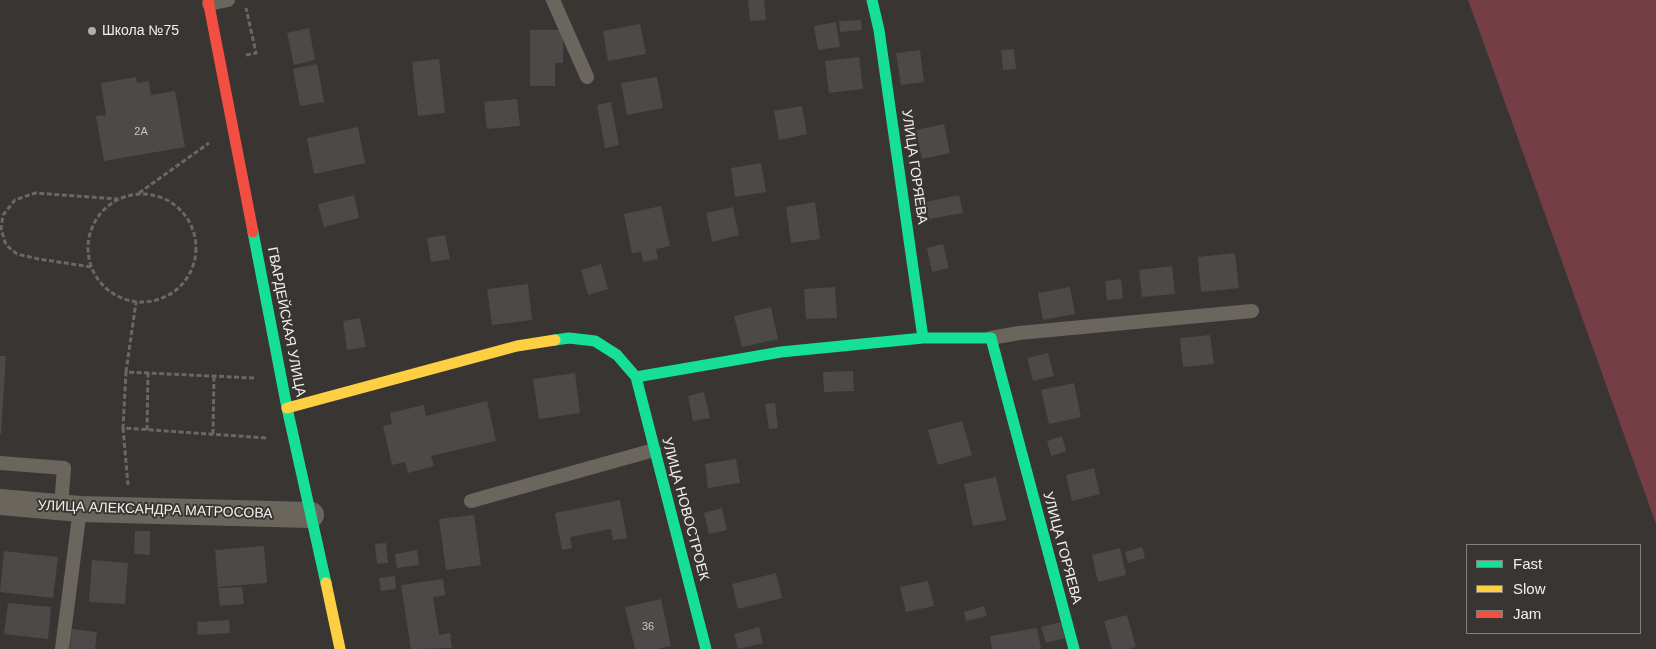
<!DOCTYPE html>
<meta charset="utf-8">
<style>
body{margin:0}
#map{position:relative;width:1656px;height:649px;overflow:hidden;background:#383533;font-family:Arial,sans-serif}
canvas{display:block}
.legend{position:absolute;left:1466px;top:544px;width:175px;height:90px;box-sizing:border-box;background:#393532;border:1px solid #83807d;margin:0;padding:6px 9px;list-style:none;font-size:15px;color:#f2f0ee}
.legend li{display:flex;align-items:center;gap:10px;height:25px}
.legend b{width:25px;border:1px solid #83807d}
</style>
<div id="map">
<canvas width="1656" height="649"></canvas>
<ul class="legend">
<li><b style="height:6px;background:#16e098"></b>Fast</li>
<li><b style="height:6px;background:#ffcf43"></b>Slow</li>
<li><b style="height:6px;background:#f24e42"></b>Jam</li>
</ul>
</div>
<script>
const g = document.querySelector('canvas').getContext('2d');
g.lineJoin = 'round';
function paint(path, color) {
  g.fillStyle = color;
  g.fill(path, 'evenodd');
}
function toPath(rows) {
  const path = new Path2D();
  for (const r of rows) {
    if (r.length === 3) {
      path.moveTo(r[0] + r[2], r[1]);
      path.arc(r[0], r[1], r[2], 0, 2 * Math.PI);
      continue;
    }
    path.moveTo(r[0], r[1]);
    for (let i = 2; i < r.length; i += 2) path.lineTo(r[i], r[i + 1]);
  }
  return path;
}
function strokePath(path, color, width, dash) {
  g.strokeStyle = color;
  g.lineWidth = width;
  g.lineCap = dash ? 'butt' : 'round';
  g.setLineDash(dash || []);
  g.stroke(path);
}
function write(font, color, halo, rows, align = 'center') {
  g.font = font + ' Arial,sans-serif';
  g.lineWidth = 4;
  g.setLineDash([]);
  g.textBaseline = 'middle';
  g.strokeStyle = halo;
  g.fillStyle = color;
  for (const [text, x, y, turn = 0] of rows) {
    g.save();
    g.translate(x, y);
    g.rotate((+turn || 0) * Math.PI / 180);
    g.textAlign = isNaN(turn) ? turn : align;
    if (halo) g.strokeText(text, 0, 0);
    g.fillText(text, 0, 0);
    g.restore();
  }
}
paint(toPath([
 [1468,0,1656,0,1656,524,1474,16]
]), '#753e46');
paint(toPath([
 [748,0,764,0,766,20,750,21],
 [861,20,862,30,840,32,839,21],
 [836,22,840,47,818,50,814,26],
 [640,24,646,54,608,61,603,31],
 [309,28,315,60,294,65,287,33],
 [530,30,563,30,563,63,555,63,555,86,530,86],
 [1014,49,1016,69,1003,70,1001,50],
 [920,50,924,82,901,85,896,53],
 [859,57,863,89,829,93,825,61],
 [439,59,445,113,418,116,412,62],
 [317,64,324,102,300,106,293,69],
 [136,77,137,83,149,81,151,95,175,91,185,147,104,161,96,116,106,115,101,83],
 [657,77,663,108,627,115,621,83],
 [517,99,520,126,487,129,484,102],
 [611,102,619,145,605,148,597,105],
 [802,106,807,134,779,140,774,111],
 [944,124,950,153,922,159,916,130],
 [358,127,365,163,314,174,307,138],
 [761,163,766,192,735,197,731,168],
 [354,195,359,218,324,227,318,204],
 [959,195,963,213,929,219,926,202],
 [815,202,820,239,791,243,786,207],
 [661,206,670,246,656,249,658,259,643,262,641,252,632,253,624,214],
 [733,207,739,235,712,242,706,213],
 [445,235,450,259,431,262,427,238],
 [943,244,949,268,932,272,927,248],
 [1235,253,1239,288,1201,292,1198,257],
 [601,264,608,289,588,295,581,270],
 [1172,266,1175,294,1142,297,1139,270],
 [1121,279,1123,299,1107,300,1105,281],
 [528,284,532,320,492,325,487,289],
 [835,287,837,318,806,319,804,289],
 [1070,287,1075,314,1043,320,1038,293],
 [771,307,778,339,742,347,734,316],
 [360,318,366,347,347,350,343,321],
 [1210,335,1214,364,1183,367,1180,338],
 [1048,353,1054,376,1033,381,1027,358],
 [0,356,6,356,1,434,0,434],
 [853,371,854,391,824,392,823,372],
 [575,373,580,413,539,419,533,379],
 [1074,383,1081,417,1049,424,1041,390],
 [704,392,710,418,693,421,688,396],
 [487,401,496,441,431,456,434,466,408,473,405,462,392,465,383,426,392,424,390,413,424,405,426,416],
 [775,403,778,428,769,429,765,404],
 [962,421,972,455,938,465,928,430],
 [1062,436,1066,451,1051,456,1047,441],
 [736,459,740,483,708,488,705,464],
 [1094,468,1100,494,1072,501,1066,475],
 [996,477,1006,520,973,526,964,484],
 [620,500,627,538,613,540,611,529,570,537,572,548,562,550,555,513],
 [722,508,727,530,709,534,704,513],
 [474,515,481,565,446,570,439,519],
 [135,531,150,531,150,555,134,554],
 [386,543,388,563,377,564,375,544],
 [264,546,267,583,218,587,215,550],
 [1142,547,1145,558,1128,563,1125,552],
 [1120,548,1126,575,1098,582,1092,555],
 [417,550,419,565,397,568,395,554],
 [4,551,58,557,53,598,0,592],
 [92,560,128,563,125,604,89,602],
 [776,573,782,598,738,609,732,584],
 [395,576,396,589,381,591,379,578],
 [443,579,445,595,433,597,439,635,450,633,452,648,411,649,401,585],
 [928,581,934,606,906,612,900,587],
 [242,587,244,604,220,606,218,588],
 [661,599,671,646,657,649,635,649,625,607],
 [8,603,51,607,48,639,4,634],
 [984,606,987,616,966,621,964,612],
 [1127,615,1136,647,1128,649,1112,649,1104,621],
 [229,620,230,633,198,635,197,622],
 [1061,622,1065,638,1046,643,1041,627],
 [759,627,763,643,738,649,734,634],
 [1037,628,1041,649,992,649,990,636],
 [72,629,97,632,95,649,70,649]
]), '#4c4a48');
strokePath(toPath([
 [246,55,256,53,246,8],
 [139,193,209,143],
 [142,248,54],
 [91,267,39,259,17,254,6,245,1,229,3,215,15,200,35,193,118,199],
 [126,372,136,302],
 [254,378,126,372,123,428,267,438],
 [123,428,128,485],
 [147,430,148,373],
 [213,434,214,376]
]), '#6c6761', 3, [5, 2.5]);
strokePath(toPath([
 [553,0,587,77],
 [209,4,228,0],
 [991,338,1019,333,1252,311],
 [0,463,64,468,61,507],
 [471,501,654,450],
 [62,649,80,509]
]), '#6b665d', 14);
strokePath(toPath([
 [0,502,80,509,311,515]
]), '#6b665d', 26);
strokePath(toPath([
 [872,0,879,30,923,338],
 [253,232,287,408,326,583],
 [555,340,569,338,595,341,617,355,636,377,706,649],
 [636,377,781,352,923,338,991,338,1074,649]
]), '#16e098', 11);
strokePath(toPath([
 [287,408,517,346,555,340],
 [326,583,340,649]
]), '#ffcf43', 11);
strokePath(toPath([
 [208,0,253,232]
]), '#f24e42', 11);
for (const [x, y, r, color] of [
 [92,31,5,"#b1afad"]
]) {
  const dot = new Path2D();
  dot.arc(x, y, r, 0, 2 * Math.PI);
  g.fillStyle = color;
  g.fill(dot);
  strokePath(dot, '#393532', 2);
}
write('11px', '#c8c6c4', null, [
 ["2А",141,132],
 ["36",648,627]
]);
write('14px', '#f2f0ee', '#393532', [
 ["Школа №75",102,31]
], 'left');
write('14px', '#f2f0ee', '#393532', [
 ["УЛИЦА ГОРЯЕВА",914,167,82],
 ["ГВАРДЕЙСКАЯ УЛИЦА",286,322,79],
 ["УЛИЦА НОВОСТРОЕК",685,509,75],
 ["УЛИЦА АЛЕКСАНДРА МАТРОСОВА",155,510,2],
 ["УЛИЦА ГОРЯЕВА",1062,548,75]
]);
</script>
